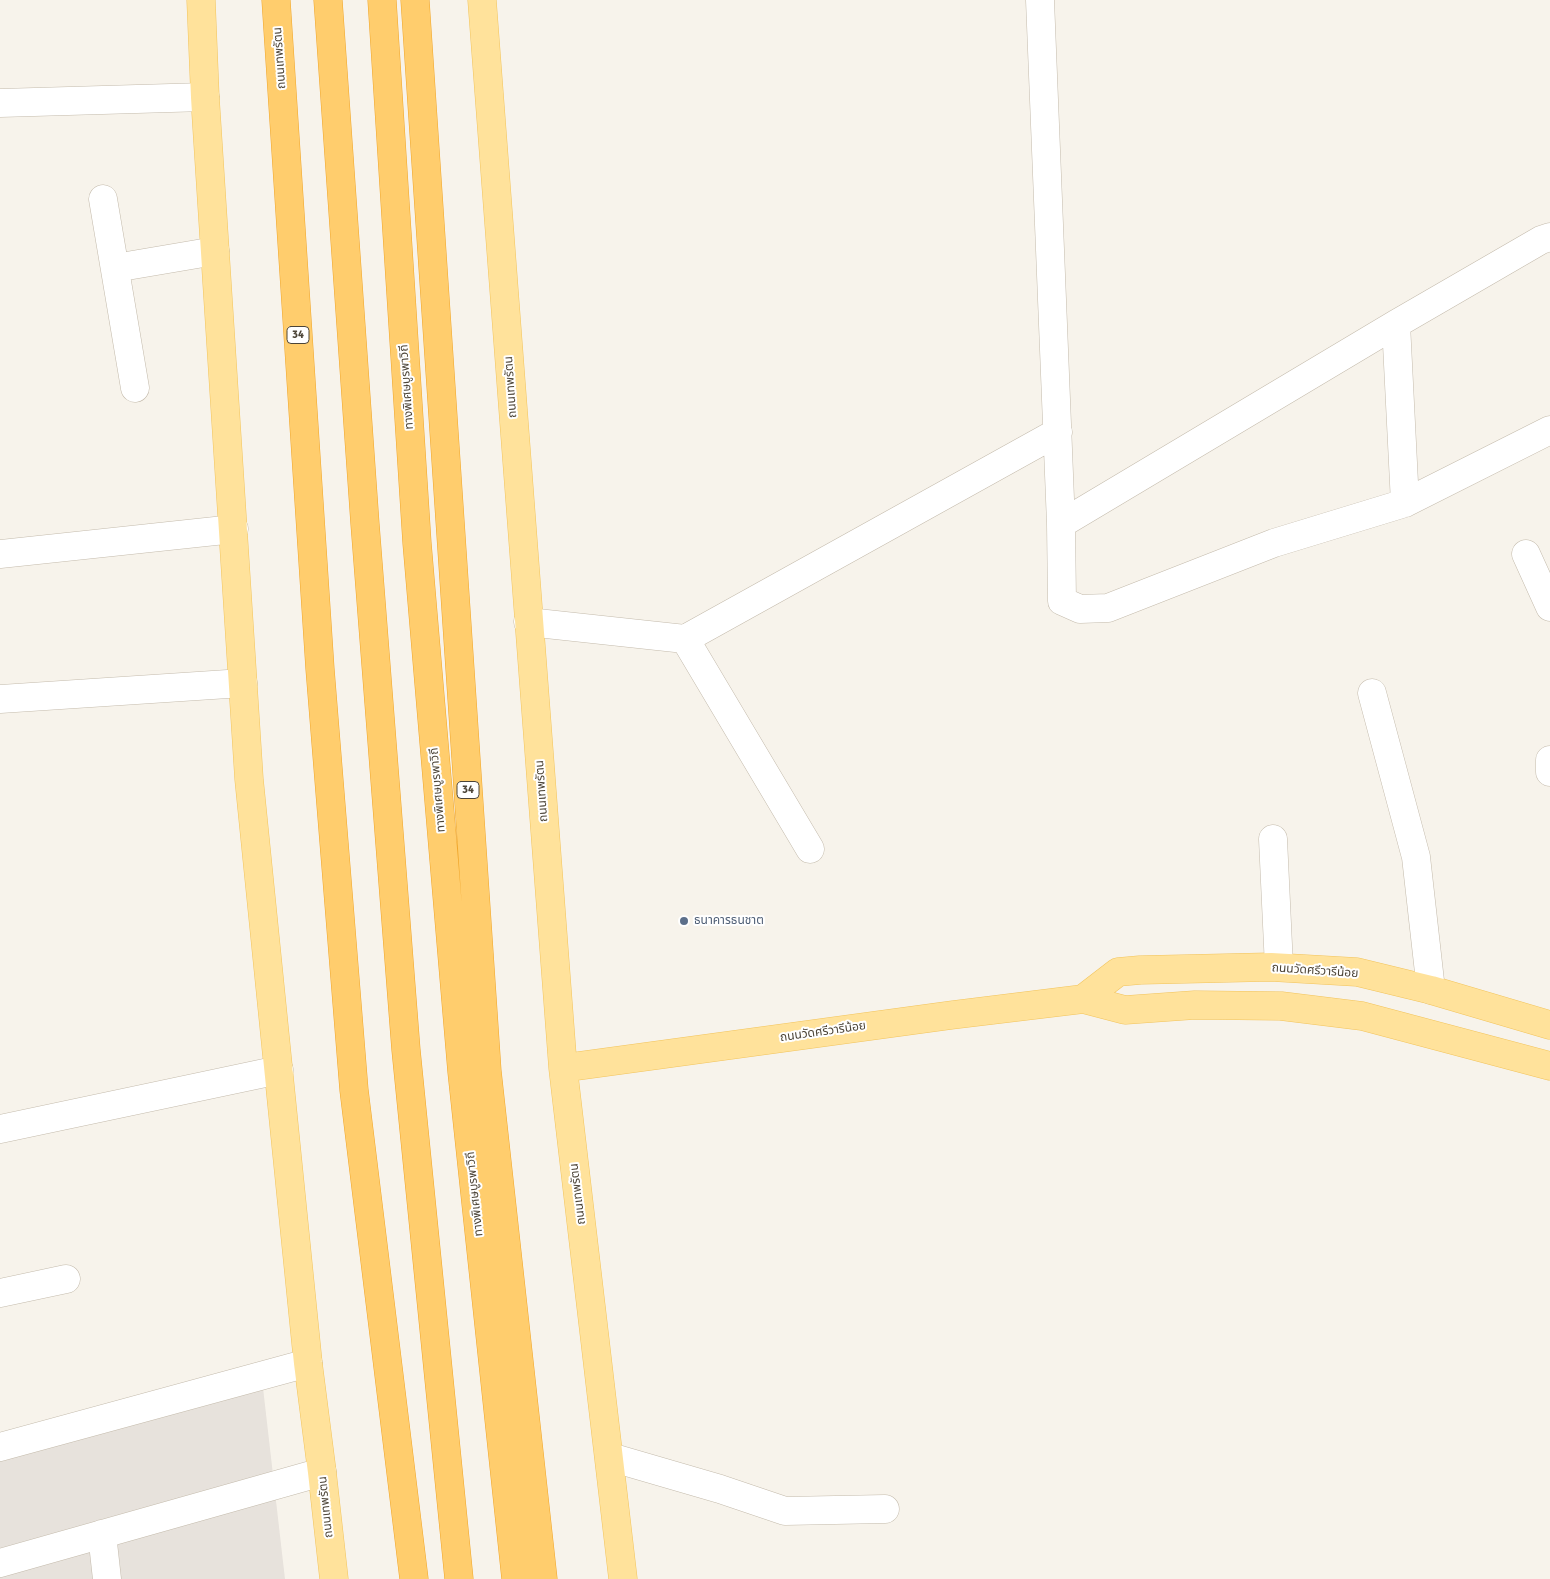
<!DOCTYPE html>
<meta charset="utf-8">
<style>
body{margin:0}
canvas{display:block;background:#f7f3eb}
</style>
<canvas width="1550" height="1579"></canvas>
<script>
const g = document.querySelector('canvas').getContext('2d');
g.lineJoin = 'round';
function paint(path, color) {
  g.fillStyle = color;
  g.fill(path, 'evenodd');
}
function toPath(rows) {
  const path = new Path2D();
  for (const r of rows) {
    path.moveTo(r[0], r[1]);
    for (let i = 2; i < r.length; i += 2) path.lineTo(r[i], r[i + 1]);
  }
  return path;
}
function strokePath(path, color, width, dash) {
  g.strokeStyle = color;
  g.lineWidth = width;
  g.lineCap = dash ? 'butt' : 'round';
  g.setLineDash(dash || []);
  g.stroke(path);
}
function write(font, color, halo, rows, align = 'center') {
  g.font = font + ' Signika,"Noto Sans Thai",sans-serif';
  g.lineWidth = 4;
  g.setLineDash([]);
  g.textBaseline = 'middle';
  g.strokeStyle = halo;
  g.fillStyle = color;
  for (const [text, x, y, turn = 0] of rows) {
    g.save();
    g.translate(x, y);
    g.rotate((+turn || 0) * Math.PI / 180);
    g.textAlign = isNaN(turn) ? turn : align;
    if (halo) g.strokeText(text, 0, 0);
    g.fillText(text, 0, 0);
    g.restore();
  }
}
paint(toPath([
 [262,1379,285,1579,0,1579,0,1453]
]), '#e7e2dc');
const minor = toPath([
 [1040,0,1061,524,1062,601,1080,609,1108,608,1274,543,1405,503,1550,430],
 [0,103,205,97],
 [103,199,135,388],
 [115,268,215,251],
 [1396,324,1405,503],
 [1061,524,1396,324,1541,240,1550,237],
 [0,554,234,529],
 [1526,554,1550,607],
 [528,622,685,639,1058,432],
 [685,639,810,849],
 [1372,693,1416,857,1431,990],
 [0,699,243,683],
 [1550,760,1550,772],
 [1273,839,1279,967],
 [0,1129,279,1070],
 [0,1293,66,1279],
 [0,1447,308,1363],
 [610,1457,720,1489,785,1511,885,1509],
 [102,1534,107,1579],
 [0,1563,322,1472]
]);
const major = toPath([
 [201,0,205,97,249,779,308,1363,322,1472,334,1579],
 [482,0,563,1068,623,1579],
 [1083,999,1118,972,1140,970,1271,967,1357,972,1431,990,1550,1025],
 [563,1068,952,1015,1083,999,1125,1010,1195,1005,1281,1006,1362,1016,1550,1066]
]);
const highway = toPath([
 [276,0,320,669,354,1090,414,1579],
 [328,0,365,524,406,1050,459,1579],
 [382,0,417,543,462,1072,516,1579],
 [415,0,487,1071,543,1579]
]);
strokePath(minor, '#c4bbac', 29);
strokePath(major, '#f2c45d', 29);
strokePath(highway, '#f0a62b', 29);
strokePath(minor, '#fff', 28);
strokePath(major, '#ffe29b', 28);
strokePath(highway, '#ffcd6d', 28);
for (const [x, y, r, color] of [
 [684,921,5,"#5c6f8a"]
]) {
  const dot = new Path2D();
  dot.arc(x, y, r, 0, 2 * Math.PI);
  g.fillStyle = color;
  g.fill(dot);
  strokePath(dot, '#fff', 2);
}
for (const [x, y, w] of [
 [298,335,22],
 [468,790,22]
]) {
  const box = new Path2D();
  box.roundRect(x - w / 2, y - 8.5, w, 17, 4);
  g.fillStyle = '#fff';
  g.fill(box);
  strokePath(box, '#4c4437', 1);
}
write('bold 11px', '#4c4437', null, [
 ["34",298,335],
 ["34",468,790]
]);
write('12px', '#4c4437', '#fff', [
 ["ถนนเทพรัตน",280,58,-94],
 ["ทางพิเศษบูรพาวิถี",407,387,-94],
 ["ถนนเทพรัตน",511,387,-94],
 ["ทางพิเศษบูรพาวิถี",438,790,-95],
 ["ถนนเทพรัตน",542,791,-94],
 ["ถนนวัดศรีวารีน้อย",1315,971,4],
 ["ถนนวัดศรีวารีน้อย",823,1032,-8],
 ["ทางพิเศษบูรพาวิถี",475,1194,-96],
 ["ถนนเทพรัตน",578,1194,-97],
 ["ถนนเทพรัตน",326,1507,-96]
]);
write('12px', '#4e5e75', '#fff', [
 ["ธนาคารธนชาต",694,921]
], 'left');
</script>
